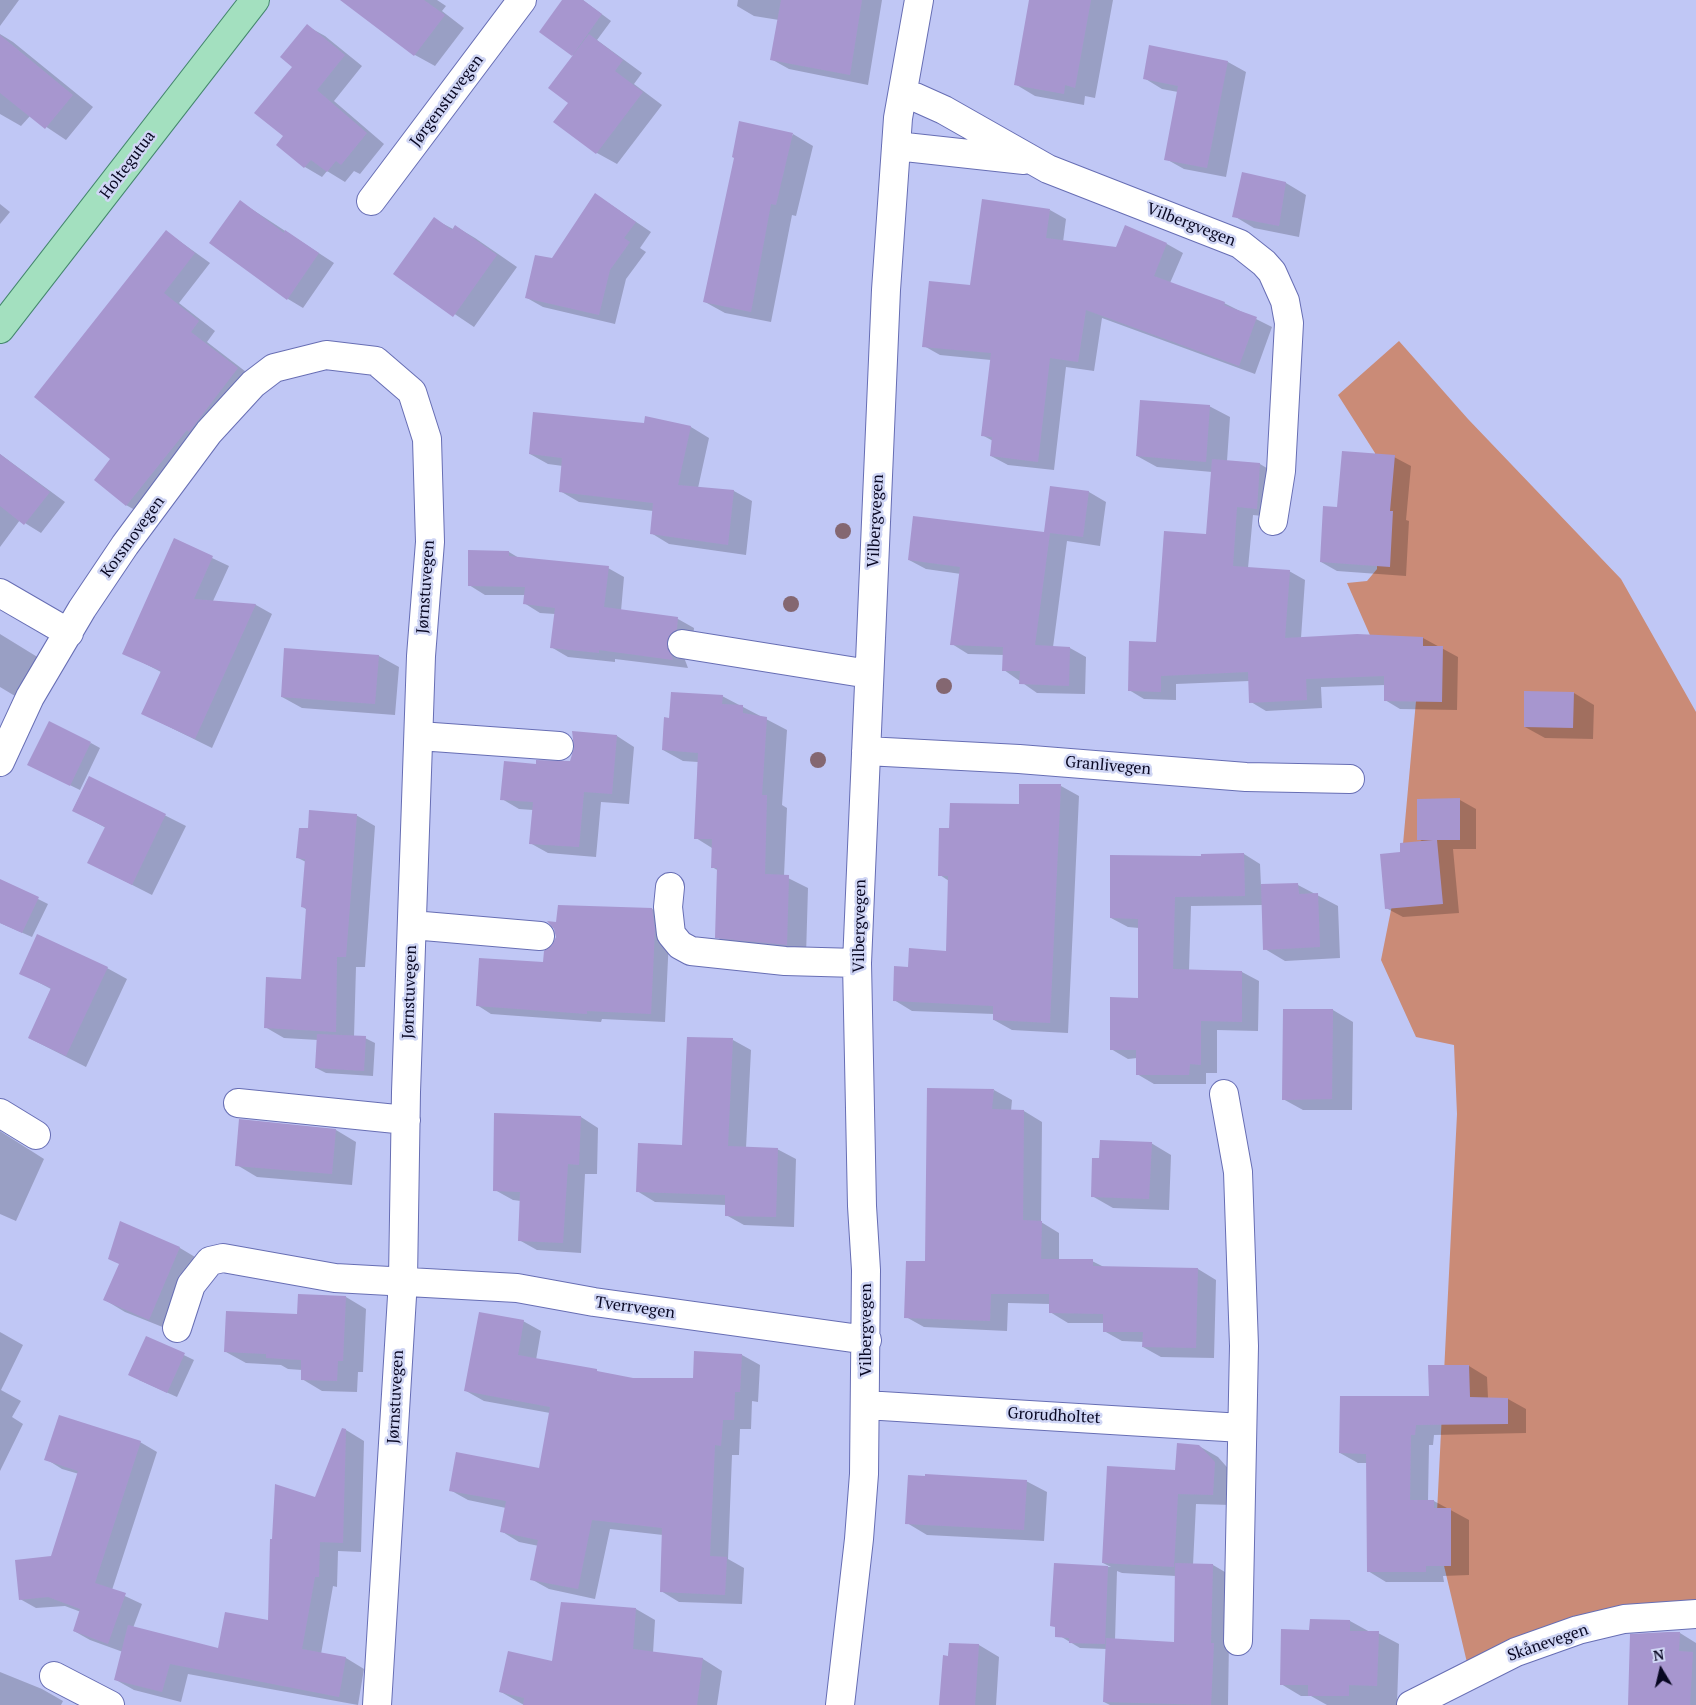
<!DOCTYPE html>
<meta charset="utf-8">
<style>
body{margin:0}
#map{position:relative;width:1696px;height:1705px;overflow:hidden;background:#c0c7f5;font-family:"PT Serif",serif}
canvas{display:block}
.north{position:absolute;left:1636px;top:1645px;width:50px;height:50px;-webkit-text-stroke:4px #d0d6f5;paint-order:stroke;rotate:351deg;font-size:14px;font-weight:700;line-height:20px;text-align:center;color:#080722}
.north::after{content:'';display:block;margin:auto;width:18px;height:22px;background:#080722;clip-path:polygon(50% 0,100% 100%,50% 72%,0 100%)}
</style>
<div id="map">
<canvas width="1696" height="1705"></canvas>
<div class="north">N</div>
</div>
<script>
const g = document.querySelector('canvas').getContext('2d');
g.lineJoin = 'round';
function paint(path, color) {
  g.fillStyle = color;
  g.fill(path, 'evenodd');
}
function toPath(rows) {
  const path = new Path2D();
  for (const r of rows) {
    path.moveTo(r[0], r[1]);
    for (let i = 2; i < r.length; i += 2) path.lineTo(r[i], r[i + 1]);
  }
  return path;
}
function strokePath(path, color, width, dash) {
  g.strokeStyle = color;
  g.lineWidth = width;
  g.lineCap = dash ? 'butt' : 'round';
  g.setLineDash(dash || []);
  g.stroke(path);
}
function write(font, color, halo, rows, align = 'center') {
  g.font = font + ' "PT Serif",serif';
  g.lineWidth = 5;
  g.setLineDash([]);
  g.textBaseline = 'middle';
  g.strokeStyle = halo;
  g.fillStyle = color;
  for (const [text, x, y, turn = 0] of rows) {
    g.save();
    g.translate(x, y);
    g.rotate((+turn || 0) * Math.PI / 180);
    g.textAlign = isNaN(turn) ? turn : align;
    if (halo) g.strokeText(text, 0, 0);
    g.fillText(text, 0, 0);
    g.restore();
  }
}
paint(toPath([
 [1399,341,1468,419,1621,579,1696,712,1696,1611,1469,1671,1436,1532,1457,1114,1454,1045,1416,1037,1381,960,1402,855,1419,668,1384,667,1347,583,1367,581,1377,569,1377,471,1375,453,1338,395]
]), '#ca8b77');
paint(toPath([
 [0,0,19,0,0,26],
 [371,0,437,0,446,6,442,11,464,28,435,66,415,55,361,14],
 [563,0,583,0,611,21,597,40,642,73,634,84,662,105,617,164,597,153,570,102,574,56,541,31],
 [738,0,882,0,868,85,789,69,771,59,779,20,754,16,737,6],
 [1030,0,1113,0,1095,98,1085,96,1084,105,1035,96,1015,84],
 [307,26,325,36,362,66,334,101,384,144,360,174,354,171,345,182,327,171,322,177,305,167,285,136,294,67],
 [0,34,13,42,93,107,66,140,30,116,21,126,0,114],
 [1228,62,1246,72,1226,177,1184,169,1166,159,1178,92,1162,89,1144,78],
 [793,134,813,146,796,216,792,215,771,322,725,313,705,302],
 [1243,174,1286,183,1306,195,1299,237,1254,228,1234,216],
 [595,194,651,232,640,248,646,252,626,279,615,324,543,307,527,298],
 [241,202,334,263,303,308,288,299],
 [0,204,10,212,0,224],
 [1050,210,1066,219,1063,242,1117,249,1167,244,1183,253,1170,283,1224,303,1272,327,1255,374,1102,318,1094,371,1066,367,1054,470,1008,465,991,456,993,441,982,435,991,360,940,355,924,346,971,287],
 [434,219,453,229,455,226,475,238,517,267,474,327,395,274],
 [167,232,210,263,179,303,215,331,207,342,254,378,142,514,126,505,112,459],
 [1209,406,1230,417,1227,461,1260,464,1275,473,1272,517,1253,515,1248,568,1289,571,1305,580,1301,638,1423,638,1458,657,1457,710,1400,709,1385,700,1385,685,1321,687,1322,708,1266,711,1251,702,1249,681,1176,684,1176,700,1144,699,1129,690,1157,643,1208,535,1212,472,1157,467,1137,456],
 [645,424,691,427,709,438,698,488,734,491,752,501,746,555,669,544,651,533,653,511,579,502,560,491,563,466,548,464,530,454],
 [0,454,65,502,41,533,20,520,0,547],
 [1394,457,1411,466,1406,520,1409,521,1406,576,1337,571,1321,562,1339,509],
 [1051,488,1089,492,1106,502,1100,546,1067,541,1053,647,1070,648,1086,657,1085,694,1037,693,1004,670,1004,655,968,654,952,644,961,574,926,569,909,560,1045,533],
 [174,540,229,566,213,601,256,605,272,614,212,748,143,714,161,672,124,653],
 [509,552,519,558,608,568,624,577,621,611,678,619,694,628,693,638,682,652,688,668,615,659,615,662,568,657,551,647,555,614,540,613,524,603,525,595,485,595,469,585],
 [0,634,39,658,15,696,0,687],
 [379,656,399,667,395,715,302,708,282,697],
 [1574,693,1594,705,1593,739,1545,738,1525,727],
 [722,696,787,730,782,805,787,808,784,876,808,888,806,956,736,949,717,937,719,871,712,867,712,848,696,838,698,762,683,761,663,750,670,719],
 [617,736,634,747,629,804,601,802,596,857,548,853,530,843,533,810,519,809,502,799,537,765,571,762],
 [91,743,100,748,80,790,39,770],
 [89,777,186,826,152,895,89,863,106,828,73,810],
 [1061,786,1079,796,1068,1033,1012,1030,994,1020,994,1014,912,1011,894,1000,909,968,948,953,949,881,940,875,951,829,1020,805],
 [1460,800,1476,809,1476,849,1453,849,1459,913,1403,917,1386,908,1402,853,1423,842,1419,839],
 [356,815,375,826,365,967,356,967,354,1037,365,1038,375,1043,373,1076,326,1073,316,1068,318,1040,284,1038,265,1027,302,980,307,910,303,907,306,862,298,858,309,829],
 [1244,854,1260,864,1261,886,1298,885,1338,906,1340,958,1285,961,1265,949,1263,905,1191,906,1189,970,1242,972,1259,981,1258,1031,1217,1030,1217,1073,1206,1073,1206,1084,1154,1084,1137,1074,1137,1058,1128,1059,1111,1049,1139,999,1139,928,1128,927,1111,918,1202,857],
 [0,880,48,904,32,937,0,923],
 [652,909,667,917,669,938,665,1022,602,1019,601,1022,491,1014,477,1005,544,963,557,937,557,923],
 [107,968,127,979,86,1067,29,1038,51,989,21,973],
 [1333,1010,1353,1022,1352,1110,1303,1110,1283,1099],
 [733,1040,751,1050,746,1148,777,1149,796,1159,794,1227,744,1225,726,1215,726,1205,655,1202,637,1191,683,1146],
 [994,1090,1012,1100,1011,1111,1024,1111,1042,1122,1041,1222,1059,1233,1059,1260,1092,1261,1104,1267,1198,1269,1216,1280,1214,1358,1161,1357,1143,1347,1144,1342,1122,1341,1104,1331,1104,1323,1068,1323,1050,1312,1050,1304,1008,1303,1007,1331,924,1327,906,1317],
 [581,1117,598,1128,597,1174,585,1174,581,1253,537,1250,519,1240,521,1201,513,1200,495,1190],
 [336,1130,356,1142,352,1185,257,1177,237,1165],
 [0,1131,44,1159,16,1221,0,1214],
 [1151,1143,1171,1155,1169,1210,1113,1208,1092,1196,1100,1159],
 [120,1223,180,1248,200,1260,170,1330,125,1312,105,1300,120,1265],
 [346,1297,366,1309,363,1372,358,1372,357,1392,322,1391,302,1379,302,1370,288,1369,281,1365,246,1363,226,1352,298,1315],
 [523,1321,541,1331,536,1360,633,1379,694,1380,742,1355,760,1365,758,1402,752,1401,751,1429,740,1429,739,1455,732,1455,728,1559,744,1568,742,1604,679,1602,661,1591,663,1535,610,1529,595,1599,549,1589,531,1579,539,1546,519,1542,501,1531,506,1508,468,1500,450,1490,540,1469,550,1413,484,1401,466,1391],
 [0,1332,23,1345,1,1390,21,1401,12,1417,23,1424,0,1471],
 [147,1337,194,1360,177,1397,139,1380],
 [1469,1366,1487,1377,1488,1398,1508,1399,1526,1409,1526,1433,1434,1435,1433,1445,1429,1445,1428,1501,1434,1501,1469,1520,1469,1575,1443,1576,1444,1582,1386,1582,1368,1571,1367,1463,1358,1463,1340,1453,1430,1397],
 [346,1430,364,1441,361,1552,338,1551,337,1587,333,1586,321,1654,346,1658,364,1669,358,1705,188,1674,181,1702,134,1690,116,1680,123,1652,90,1640,74,1631,81,1612,65,1606,36,1608,20,1599,52,1557,79,1474,62,1469,46,1459,140,1442,157,1452,112,1590,142,1604,133,1628,219,1650,270,1621,316,1499],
 [1199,1446,1218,1457,1233,1474,1231,1505,1196,1504,1193,1565,1213,1565,1230,1575,1228,1705,1110,1705,1104,1702,1107,1649,1080,1648,1060,1636,1055,1564,1111,1567,1103,1563],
 [1117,1571,1122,1573,1176,1576,1176,1643,1115,1640],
 [1026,1481,1047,1492,1044,1541,927,1535,907,1523],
 [636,1609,655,1620,653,1653,703,1659,722,1671,717,1705,524,1705,501,1692,553,1662],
 [1350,1621,1370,1632,1378,1633,1399,1644,1397,1705,1327,1705,1311,1696,1301,1696,1281,1684,1311,1631],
 [1680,1633,1696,1643,1696,1705,1629,1705],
 [950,1644,979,1645,999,1657,996,1705,940,1705],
 [0,1672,42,1689,63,1701,61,1705,0,1705]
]), '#0003');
paint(toPath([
 [340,0,424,0,445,15,414,56],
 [562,0,583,0,602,14,572,56,539,32],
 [781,0,862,0,850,75,770,60],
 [1029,0,1091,0,1075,88,1065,85,1064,94,1014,85],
 [307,24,345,55,317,90,367,133,341,165,336,161,327,172,311,160,304,168,276,145,283,136,254,113,292,67,280,57],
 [589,34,623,60,615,71,643,92,596,154,553,122,568,103,548,88],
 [0,35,73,95,45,129,0,93],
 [1149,45,1228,61,1207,168,1164,160,1178,86,1143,79],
 [739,121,793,133,776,205,771,204,751,312,703,302,734,158,732,157],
 [1242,172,1286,182,1279,226,1232,217],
 [595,193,636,222,624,238,630,242,610,270,599,315,525,298,535,255,552,258],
 [982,199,1050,209,1046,238,1116,247,1125,225,1167,243,1154,276,1225,302,1224,305,1257,317,1239,366,1086,310,1078,362,1050,358,1038,462,990,456,992,437,981,436,991,353,922,347,929,281,970,285],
 [240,200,284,233,285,230,319,253,287,300,209,243],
 [434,217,452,230,455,225,497,255,453,317,393,274],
 [166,230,195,253,164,293,199,321,191,332,238,368,189,432,187,430,126,506,94,480,110,459,34,397],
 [1140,400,1210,405,1206,462,1136,456],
 [533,412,644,423,645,416,691,426,678,485,734,490,728,545,650,534,653,503,559,492,562,458,529,454],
 [1342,451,1395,455,1390,511,1393,511,1390,567,1320,562,1323,506,1337,507],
 [0,454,50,492,24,525,0,506],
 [1212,459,1260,463,1257,509,1237,507,1233,566,1290,570,1285,638,1357,634,1423,637,1423,646,1443,646,1442,702,1384,701,1384,676,1306,679,1307,700,1249,703,1248,672,1161,676,1161,692,1128,691,1129,641,1156,642,1164,531,1206,534],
 [1050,486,1089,491,1083,537,1050,533,1035,645,1070,647,1069,686,1019,684,1020,671,1002,671,1003,647,950,645,960,567,908,560,913,516,1044,532],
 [174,538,213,556,194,599,256,604,195,739,141,714,161,671,122,654],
 [468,550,509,551,509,556,609,566,604,607,678,617,677,629,670,635,667,642,673,660,599,650,599,653,550,648,555,608,523,604,525,587,468,586],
 [284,648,379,655,375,704,281,697],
 [1524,691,1574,692,1573,728,1524,727],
 [671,692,723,695,722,704,743,705,743,713,767,717,762,795,767,795,765,874,789,875,787,945,715,938,717,868,711,868,712,839,694,839,698,753,662,750,664,717,669,718],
 [49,721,91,742,70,786,27,765],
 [572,731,617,735,612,794,584,792,579,847,529,844,533,802,500,800,504,761,536,764,536,760,570,761,574,748],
 [89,776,166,814,132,885,87,863,105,827,72,811],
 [1019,784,1061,784,1050,1023,993,1020,993,1006,893,1001,894,966,908,967,909,948,946,951,948,876,938,876,939,828,949,828,950,803,1019,804],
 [1460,798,1460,840,1437,840,1443,904,1385,909,1380,854,1400,852,1400,843,1433,840,1417,840,1417,799],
 [309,810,357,814,346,957,337,957,336,1032,264,1028,266,977,301,979,306,908,301,907,305,859,296,858,299,828,308,828],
 [1244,853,1245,896,1175,897,1173,969,1242,971,1242,1022,1201,1021,1201,1065,1190,1064,1189,1075,1136,1075,1136,1050,1110,1050,1110,997,1138,998,1138,919,1110,918,1110,855,1201,856,1201,854],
 [0,879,39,897,22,933,0,923],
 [1298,883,1299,894,1318,893,1320,947,1263,950,1261,884],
 [558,905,652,908,655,929,651,1014,587,1011,587,1014,476,1006,479,958,543,962,544,951,552,945,556,937,554,929,547,921,556,922],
 [37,934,108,967,66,1056,28,1038,51,988,19,974],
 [1283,1009,1333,1009,1332,1099,1282,1100],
 [317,1034,366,1036,364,1071,315,1068],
 [687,1037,733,1038,728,1146,778,1148,776,1217,725,1216,725,1195,636,1192,638,1143,682,1145],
 [927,1088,994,1089,992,1109,1024,1110,1023,1220,1042,1221,1041,1259,1093,1259,1093,1266,1198,1268,1196,1348,1142,1347,1143,1332,1103,1332,1103,1314,1049,1313,1049,1294,991,1294,990,1321,904,1318,906,1261,925,1261],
 [494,1113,581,1116,579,1165,568,1164,563,1243,518,1241,520,1192,493,1191],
 [239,1119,336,1129,332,1174,235,1166],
 [1100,1140,1152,1142,1149,1199,1091,1197,1092,1158,1099,1158],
 [120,1221,180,1247,149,1320,103,1300,119,1264,108,1259],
 [298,1294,346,1296,343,1361,338,1361,337,1381,301,1380,301,1360,266,1358,266,1354,224,1352,226,1311,297,1314],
 [479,1312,524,1320,518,1355,597,1369,597,1371,633,1378,693,1378,694,1351,742,1354,740,1392,735,1392,734,1420,723,1420,721,1446,715,1445,710,1556,727,1557,725,1595,660,1592,662,1528,592,1520,578,1589,530,1580,538,1540,500,1532,506,1501,449,1491,456,1452,539,1468,550,1407,464,1391],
 [146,1336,185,1353,167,1393,128,1375],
 [1428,1365,1469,1365,1470,1397,1508,1398,1508,1424,1416,1425,1415,1435,1411,1435,1410,1500,1434,1500,1434,1508,1451,1508,1451,1566,1426,1566,1426,1572,1367,1572,1366,1454,1339,1453,1340,1396,1429,1396],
 [59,1415,141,1441,95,1583,126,1593,108,1644,73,1631,80,1609,48,1597,19,1600,15,1560,51,1556,78,1471,44,1460],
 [342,1428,346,1429,343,1543,320,1542,319,1577,315,1577,302,1649,346,1657,339,1697,170,1664,162,1692,114,1680,128,1625,218,1648,225,1612,268,1620,270,1539,272,1539,275,1484,315,1497],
 [1177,1443,1199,1445,1215,1462,1213,1495,1178,1494,1174,1567,1102,1563,1107,1466,1175,1470],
 [925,1474,1027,1480,1024,1530,905,1524,908,1475,925,1476],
 [1054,1563,1108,1566,1105,1644,1069,1643,1069,1638,1055,1637,1055,1627,1050,1626],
 [1175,1563,1213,1564,1211,1643,1214,1643,1211,1705,1103,1702,1106,1638,1174,1642],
 [561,1602,636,1608,633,1649,703,1658,697,1705,523,1705,524,1698,499,1692,508,1651,552,1661],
 [1310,1619,1350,1620,1350,1631,1379,1631,1377,1686,1349,1685,1349,1696,1308,1696,1308,1685,1280,1685,1281,1629,1309,1630],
 [1668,1632,1680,1632,1679,1651,1693,1652,1690,1705,1628,1705,1630,1634],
 [949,1643,979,1644,975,1705,939,1705,943,1655,948,1656]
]), '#a796cf');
const minor = toPath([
 [903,95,915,97,944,110,1048,169,1240,244,1264,263,1272,272,1285,301,1289,323,1281,471,1273,521],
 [896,146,1024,160],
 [371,201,522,0],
 [0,593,69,633],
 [682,644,869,674],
 [419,736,559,746],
 [866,751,1019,759,1246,777,1350,779],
 [0,762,30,697,82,609,125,545,209,432,253,384,274,368,326,355,376,361,412,392,427,439,430,542,421,656,406,1092,403,1280,377,1705],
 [670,887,668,907,671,934,680,945,691,951,785,961,857,963],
 [412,925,540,936],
 [1224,1094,1238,1172,1244,1346,1238,1641],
 [238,1103,406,1120],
 [0,1113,36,1135],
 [177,1328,191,1285,210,1261,223,1258,335,1278,517,1288,594,1302,867,1340],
 [865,1405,1242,1428],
 [54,1676,110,1705],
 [840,1705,859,1539,864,1474,866,1270,862,1206,857,963,886,290,898,118,919,0],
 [1411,1705,1516,1652,1578,1630,1624,1619,1696,1614]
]);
const major = toPath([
 [0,329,255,0]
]);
strokePath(minor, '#676eb4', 30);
strokePath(major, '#44876d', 30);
strokePath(minor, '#fff', 28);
strokePath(major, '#a3e0bf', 28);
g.fillStyle = '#846771';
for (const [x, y] of [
 [843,531],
 [791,604],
 [944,686],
 [818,760]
]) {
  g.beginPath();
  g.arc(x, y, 8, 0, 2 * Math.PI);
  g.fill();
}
write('16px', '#080722', '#d0d6f5', [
 ["Jørgenstuvegen",447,101,-53],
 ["Holtegutua",128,165,-53],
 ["Vilbergvegen",1191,225,21],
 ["Vilbergvegen",876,521,-87],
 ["Korsmovegen",133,537,-54],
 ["Jørnstuvegen",426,587,-86],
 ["Granlivegen",1108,766,5],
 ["Vilbergvegen",860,926,-89],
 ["Jørnstuvegen",410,992,-88],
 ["Tverrvegen",635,1308,8],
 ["Vilbergvegen",866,1330,-90],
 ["Jørnstuvegen",396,1397,-87],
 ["Grorudholtet",1054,1416,3],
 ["Skånevegen",1548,1643,-19]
]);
</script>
